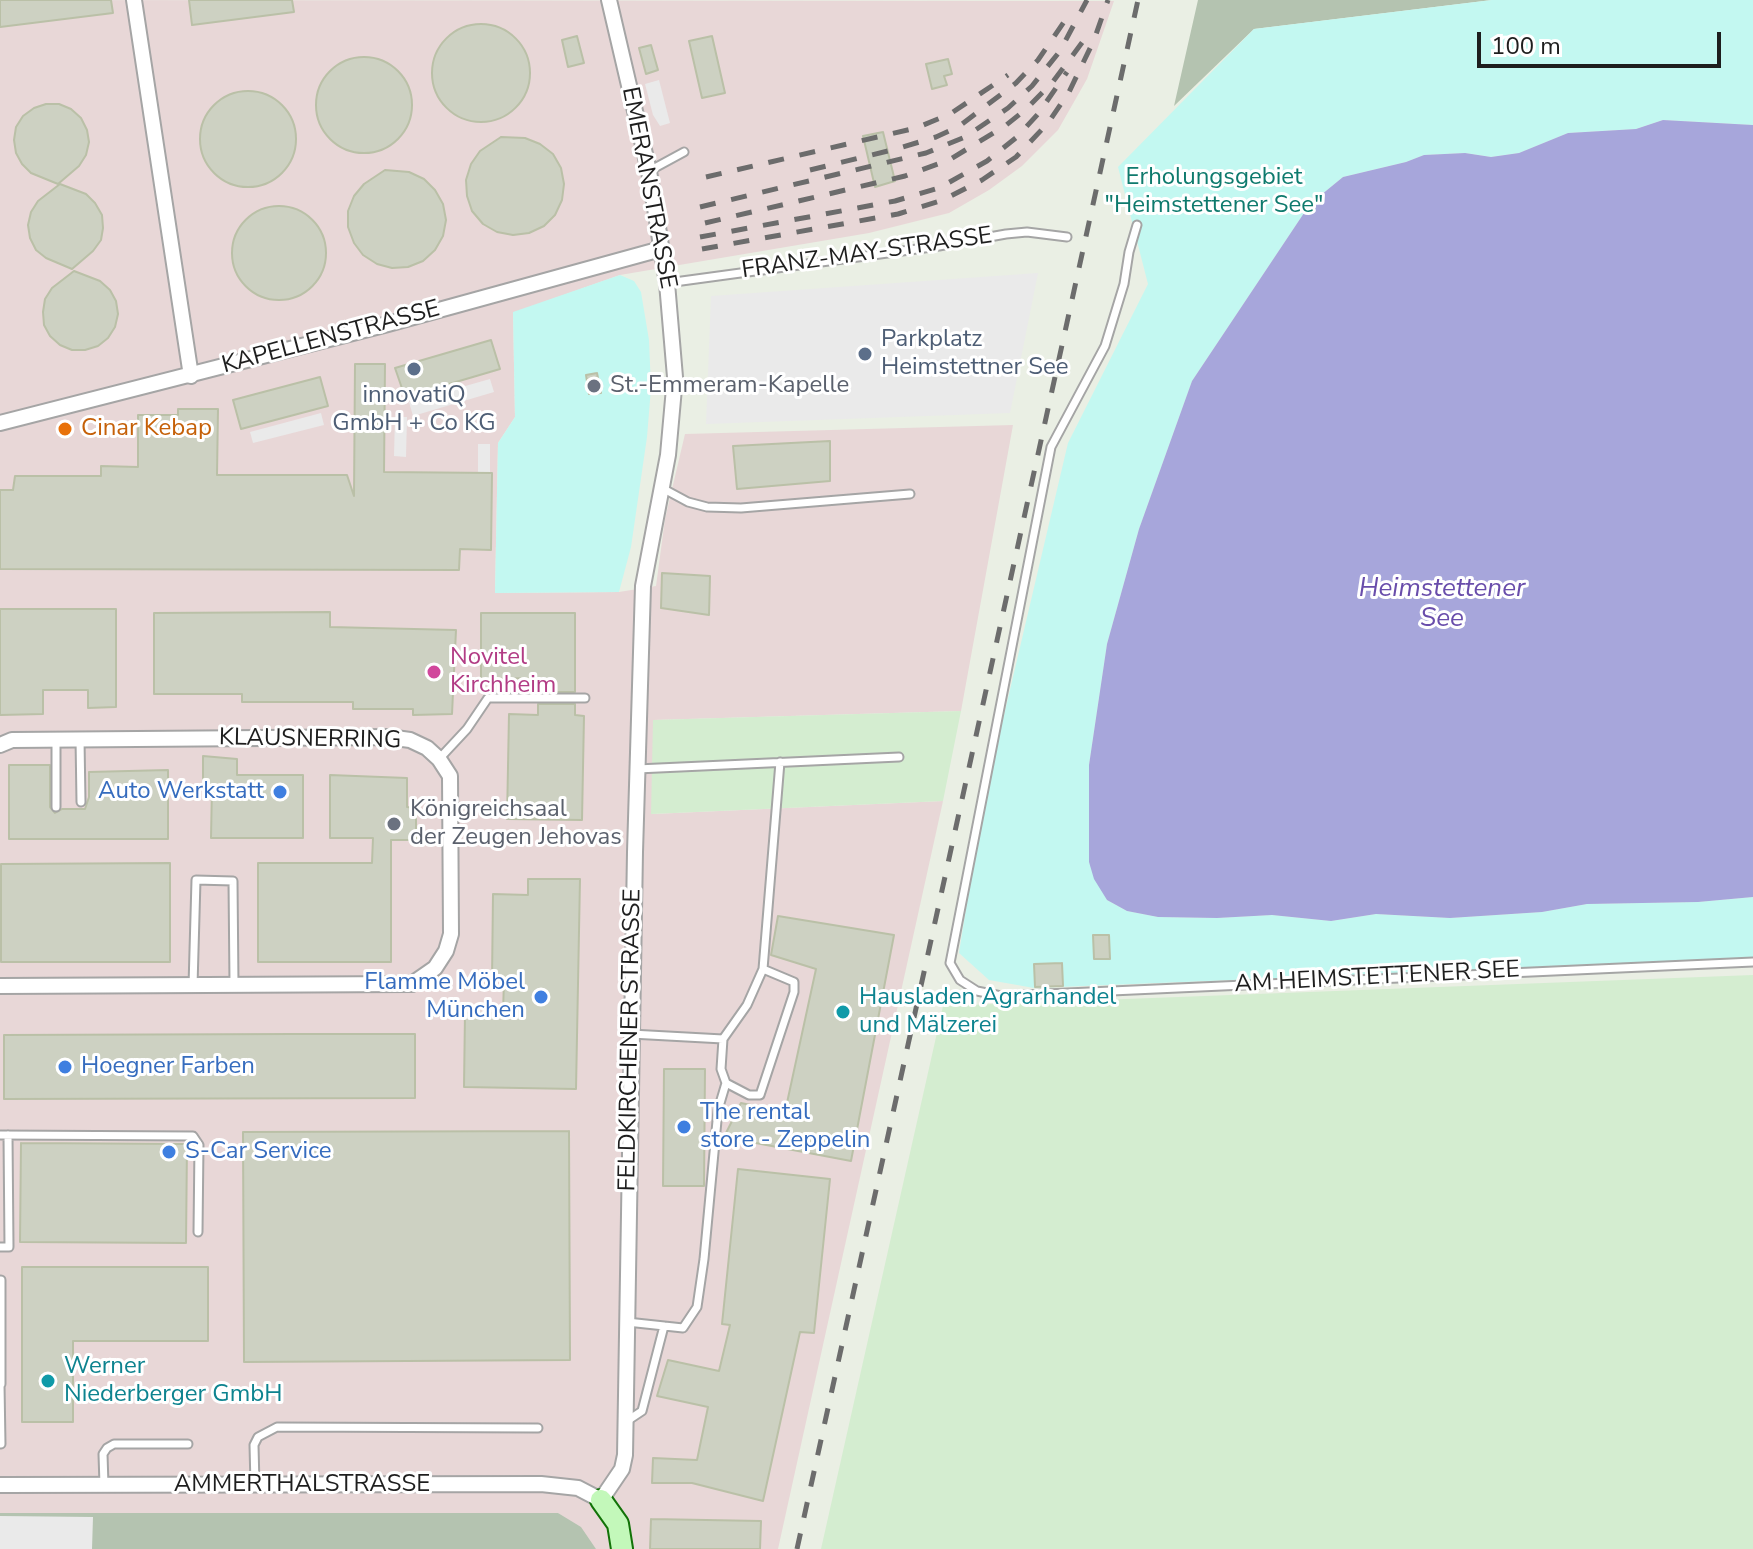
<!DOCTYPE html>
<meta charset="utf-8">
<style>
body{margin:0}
#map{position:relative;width:1753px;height:1549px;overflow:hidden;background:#eaefe4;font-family:"Nunito Sans",sans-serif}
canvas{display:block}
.scale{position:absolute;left:1477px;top:32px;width:244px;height:36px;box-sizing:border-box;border:4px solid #1e1e1e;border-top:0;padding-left:10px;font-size:24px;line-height:28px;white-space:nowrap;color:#1e1e1e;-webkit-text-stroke:6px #fff;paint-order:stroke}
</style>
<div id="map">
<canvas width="1753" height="1549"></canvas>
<div class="scale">100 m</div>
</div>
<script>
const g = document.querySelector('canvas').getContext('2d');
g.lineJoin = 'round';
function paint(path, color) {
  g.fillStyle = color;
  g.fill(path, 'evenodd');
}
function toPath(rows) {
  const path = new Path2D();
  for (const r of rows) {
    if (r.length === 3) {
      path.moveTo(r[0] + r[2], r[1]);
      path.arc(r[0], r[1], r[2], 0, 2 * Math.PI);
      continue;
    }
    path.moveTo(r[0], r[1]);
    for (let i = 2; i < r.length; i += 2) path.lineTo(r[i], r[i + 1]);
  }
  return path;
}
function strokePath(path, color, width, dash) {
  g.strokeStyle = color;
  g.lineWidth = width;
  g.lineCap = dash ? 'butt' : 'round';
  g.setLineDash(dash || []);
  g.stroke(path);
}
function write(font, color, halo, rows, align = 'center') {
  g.font = font + ' "Nunito Sans",sans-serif';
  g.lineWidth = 6;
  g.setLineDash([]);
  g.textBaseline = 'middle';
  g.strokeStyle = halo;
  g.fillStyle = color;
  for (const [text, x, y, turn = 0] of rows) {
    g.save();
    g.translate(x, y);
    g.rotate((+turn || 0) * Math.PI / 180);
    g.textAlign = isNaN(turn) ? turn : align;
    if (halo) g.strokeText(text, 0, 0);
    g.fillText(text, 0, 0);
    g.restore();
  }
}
paint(toPath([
 [0,0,1114,1,1087,79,1058,130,1022,166,989,190,949,213,869,233,620,275,513,313,515,417,498,443,495,593,619,592,656,586,665,519,685,434,1013,425,961,711,654,720,652,814,943,801,778,1549,596,1549,558,1513,0,1513]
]), '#e8d7d7');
paint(toPath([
 [1198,0,1492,0,1254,29,1174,106],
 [0,1513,558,1513,581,1527,596,1549,0,1549]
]), '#b4c3b0');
paint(toPath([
 [961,711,943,801,651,814,653,720],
 [1753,975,1753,1549,821,1549,943,1006]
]), '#d4edd0');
paint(toPath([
 [1492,0,1753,0,1753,125,1663,120,1636,129,1568,133,1519,153,1491,157,1465,153,1424,155,1406,162,1343,177,1310,204,1192,381,1139,529,1107,644,1089,765,1089,862,1107,900,1127,911,1158,917,1217,918,1272,915,1331,921,1376,914,1450,918,1542,912,1587,904,1698,902,1753,897,1753,959,1034,988,989,980,959,953,981,813,1068,443,1148,284,1118,167,1254,29],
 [620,275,634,281,641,292,649,340,651,388,647,437,631,547,619,592,495,593,498,443,515,417,513,312]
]), '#c3f8f1');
paint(toPath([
 [659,80,670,123,660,126,653,115,645,84],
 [1038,273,1010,413,706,424,711,296],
 [490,379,494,392,413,416,409,402],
 [321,413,324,425,253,443,250,432],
 [395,417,407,417,406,457,394,456],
 [478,444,490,444,490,473,478,473],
 [0,1516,93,1517,92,1549,0,1549]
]), '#eaeaea');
paint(toPath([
 [1663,120,1753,125,1753,897,1698,902,1587,904,1542,912,1450,918,1376,914,1331,921,1272,915,1217,918,1158,917,1127,911,1107,900,1094,879,1089,862,1089,765,1107,644,1139,529,1192,381,1310,204,1343,177,1406,162,1424,155,1465,153,1491,157,1519,153,1568,133,1636,129]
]), '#a7a6db');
const building = toPath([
 [0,0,111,0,113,13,0,27,0,0],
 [189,0,292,0,294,12,192,25,189,0],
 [481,73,49],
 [577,36,584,63,568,67,562,40,577,36],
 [712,36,725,93,702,98,689,41,712,36],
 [651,45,658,70,646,74,639,48,651,45],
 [364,105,48],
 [948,59,952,74,944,76,947,85,932,89,926,64,948,59],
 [248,139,48],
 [46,104,59,104,71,109,81,118,87,130,89,142,86,155,79,166,58,184,31,173,22,164,16,153,14,140,16,127,23,116,34,108,46,104],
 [883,132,895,181,875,187,863,136,883,132],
 [501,137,525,138,540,144,553,154,561,168,564,184,562,200,555,215,544,226,529,233,513,235,497,232,483,224,472,211,467,196,466,180,471,164,480,151,501,137],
 [385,170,409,172,424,179,435,190,443,204,446,220,443,236,435,250,423,261,408,267,392,268,377,264,363,255,354,243,348,227,348,211,354,196,364,184,385,170],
 [60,184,86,194,95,203,102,215,103,228,101,240,93,251,72,269,46,258,36,250,30,238,28,225,31,212,38,201,60,184],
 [279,253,47],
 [74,271,100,281,110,290,116,301,118,314,115,327,108,338,98,346,85,350,72,350,60,345,50,336,44,325,43,312,45,299,52,288,74,271],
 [491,340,500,369,405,397,395,368,491,340],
 [355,364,385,364,384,472,492,473,491,550,460,549,459,570,0,569,0,490,13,490,15,476,101,476,101,466,138,467,138,415,178,415,178,409,218,409,217,475,347,475,354,496,355,364],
 [597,373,601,393,589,394,586,375,597,373],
 [320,377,328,406,241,429,233,400,320,377],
 [830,441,830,481,737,489,733,446,830,441],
 [662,573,710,576,709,615,661,608,662,573],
 [0,609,116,609,116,707,88,708,88,690,43,690,43,714,0,715,0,609],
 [330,612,330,627,456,630,452,714,413,715,413,709,353,709,353,702,242,702,242,694,154,694,154,613,330,612],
 [481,613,575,613,575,692,538,692,538,678,481,679,481,613],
 [538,704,575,704,575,715,584,716,582,820,507,819,509,714,538,715,538,704],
 [203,756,237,759,237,775,303,775,303,838,211,838,212,786,203,786,203,756],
 [9,765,50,765,50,807,55,813,62,809,85,809,89,797,89,772,168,770,168,839,9,839,9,765],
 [330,775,407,778,407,807,416,808,416,840,391,840,391,962,258,962,258,863,372,863,373,838,330,838,330,775],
 [170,863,170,962,1,962,1,864,170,863],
 [528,879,580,879,576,1089,464,1087,465,1013,503,1013,504,980,492,980,493,894,528,895,528,879],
 [778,916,894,935,851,1161,724,1137,741,1103,785,1112,816,969,771,955,778,916],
 [1093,935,1109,935,1110,959,1094,959,1093,935],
 [1062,963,1063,986,1035,987,1034,964,1062,963],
 [293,1034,415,1034,415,1098,4,1099,4,1035,293,1034],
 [664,1069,705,1069,704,1186,663,1186,664,1069],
 [569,1131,570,1360,244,1362,243,1132,569,1131],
 [21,1143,187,1144,186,1243,20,1242,21,1143],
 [738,1169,830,1179,814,1333,800,1332,763,1501,692,1483,652,1483,653,1458,697,1460,708,1407,657,1396,668,1360,719,1371,730,1325,722,1324,738,1169],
 [22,1267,208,1267,208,1341,73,1341,73,1422,22,1422,22,1267],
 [651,1519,761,1521,760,1549,650,1549,651,1519]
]);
paint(building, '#cdd1c2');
strokePath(building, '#bac0a7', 2);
const lane = toPath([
 [649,171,684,152],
 [1137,225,1129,252,1124,284,1105,346,1051,447,950,963,960,980,977,991,1001,996,1753,962],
 [667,283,939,246,1006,234,1027,232,1067,237],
 [662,488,688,502,707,507,741,508,910,494],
 [80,739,81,802],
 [439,759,467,729,488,698,585,698],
 [637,769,899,757],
 [56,807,56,739],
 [763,969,780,762],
 [193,986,196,880,233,881,234,984],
 [631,1034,723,1039,747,1005,763,969,794,982,794,992,760,1095,749,1095,726,1083,721,1069,723,1039],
 [0,1135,193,1136,199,1145,198,1232],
 [0,1247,9,1247,8,1135],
 [627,1322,683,1328,697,1307,704,1259,718,1110,726,1083],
 [0,1384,1,1444],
 [1,1384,1,1280],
 [627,1421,642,1411,664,1326],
 [104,1485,103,1454,107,1448,114,1444,188,1444],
 [255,1485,254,1445,258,1437,277,1427,538,1428]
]);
const street = toPath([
 [134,0,191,376],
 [0,423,388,324,661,249],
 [0,745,12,740,388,737,410,740,427,748,439,759,450,776,451,934,446,951,435,968,412,984,0,986],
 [0,1485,541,1484,578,1488,601,1500,622,1469,625,1455,635,852,643,586,668,455,675,377,667,283,649,171,609,0]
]);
const secondary = toPath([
 [601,1500,618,1524,622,1549]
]);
strokePath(lane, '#a5a5a5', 11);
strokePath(street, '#a5a5a5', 18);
strokePath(secondary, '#127308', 24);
strokePath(lane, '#fff', 7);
strokePath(street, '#fff', 14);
strokePath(secondary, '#c3f8ba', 20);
strokePath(toPath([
 [810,170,896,149,936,137,958,127,1016,83,1038,60,1066,19],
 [706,177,916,128,950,114,1008,75],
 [700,207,926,153,965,137,1008,108,1032,86,1060,51,1087,0],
 [705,223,905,176,949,160,1005,126,1025,110,1052,83,1087,36],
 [700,237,895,201,939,188,987,161,1017,137,1038,114,1067,72],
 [702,249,898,214,943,200,982,180,1016,157,1048,123,1069,92,1094,40,1108,0],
 [797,1549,1138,0]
]), '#6c6c6c', 5, [16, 16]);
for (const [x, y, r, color] of [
 [865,354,8,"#5c6f8a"],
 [414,369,8,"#5c6f8a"],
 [594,386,8,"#6b7280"],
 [65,429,8,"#e8710a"],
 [434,672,8,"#d1479c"],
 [280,792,8,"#3f7fe0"],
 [394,824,8,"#6b7280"],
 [541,997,8,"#3f7fe0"],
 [843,1012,8,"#0f9aa8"],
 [65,1067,8,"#3f7fe0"],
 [684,1127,8,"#3f7fe0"],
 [169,1152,8,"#3f7fe0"],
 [48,1381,8,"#0f9aa8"]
]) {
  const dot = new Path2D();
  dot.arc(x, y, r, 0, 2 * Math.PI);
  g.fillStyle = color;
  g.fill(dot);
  strokePath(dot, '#fff', 3);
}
write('24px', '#0e7a6d', '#fff', [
 ["Erholungsgebiet",1214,178],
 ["\"Heimstettener See\"",1214,206]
]);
write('24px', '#1e1e1e', '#fff', [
 ["EMERANSTRASSE",648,188,79],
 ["FRANZ-MAY-STRASSE",867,254,-8],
 ["KAPELLENSTRASSE",331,338,-15],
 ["KLAUSNERRING",310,740,1],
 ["AM HEIMSTETTENER SEE",1377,978,-3],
 ["FELDKIRCHENER STRASSE",631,1040,-89],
 ["AMMERTHALSTRASSE",302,1485]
]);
write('24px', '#4e5e75', '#fff', [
 ["Parkplatz",881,340],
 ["Heimstettner See",881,368],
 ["innovatiQ",414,396,"center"],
 ["GmbH + Co KG",414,424,"center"]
], 'left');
write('24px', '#5b616d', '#fff', [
 ["St.-Emmeram-Kapelle",610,386],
 ["Königreichsaal",410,810],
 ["der Zeugen Jehovas",410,838]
], 'left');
write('24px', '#c56008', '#fff', [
 ["Cinar Kebap",81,429]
], 'left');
write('24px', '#b23c85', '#fff', [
 ["Novitel",450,658],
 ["Kirchheim",450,686]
], 'left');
write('24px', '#366cbe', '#fff', [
 ["Auto Werkstatt",264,792,"right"],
 ["Flamme Möbel",525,983,"right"],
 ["München",525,1011,"right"],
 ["Hoegner Farben",81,1067],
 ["The rental",700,1113],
 ["store - Zeppelin",700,1141],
 ["S-Car Service",185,1152]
], 'left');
write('24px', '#0d838f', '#fff', [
 ["Hausladen Agrarhandel",859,998],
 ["und Mälzerei",859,1026],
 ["Werner",64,1367],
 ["Niederberger GmbH",64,1395]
], 'left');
write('italic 26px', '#694dab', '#fff', [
 ["Heimstettener",1442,590],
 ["See",1442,620]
]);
</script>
